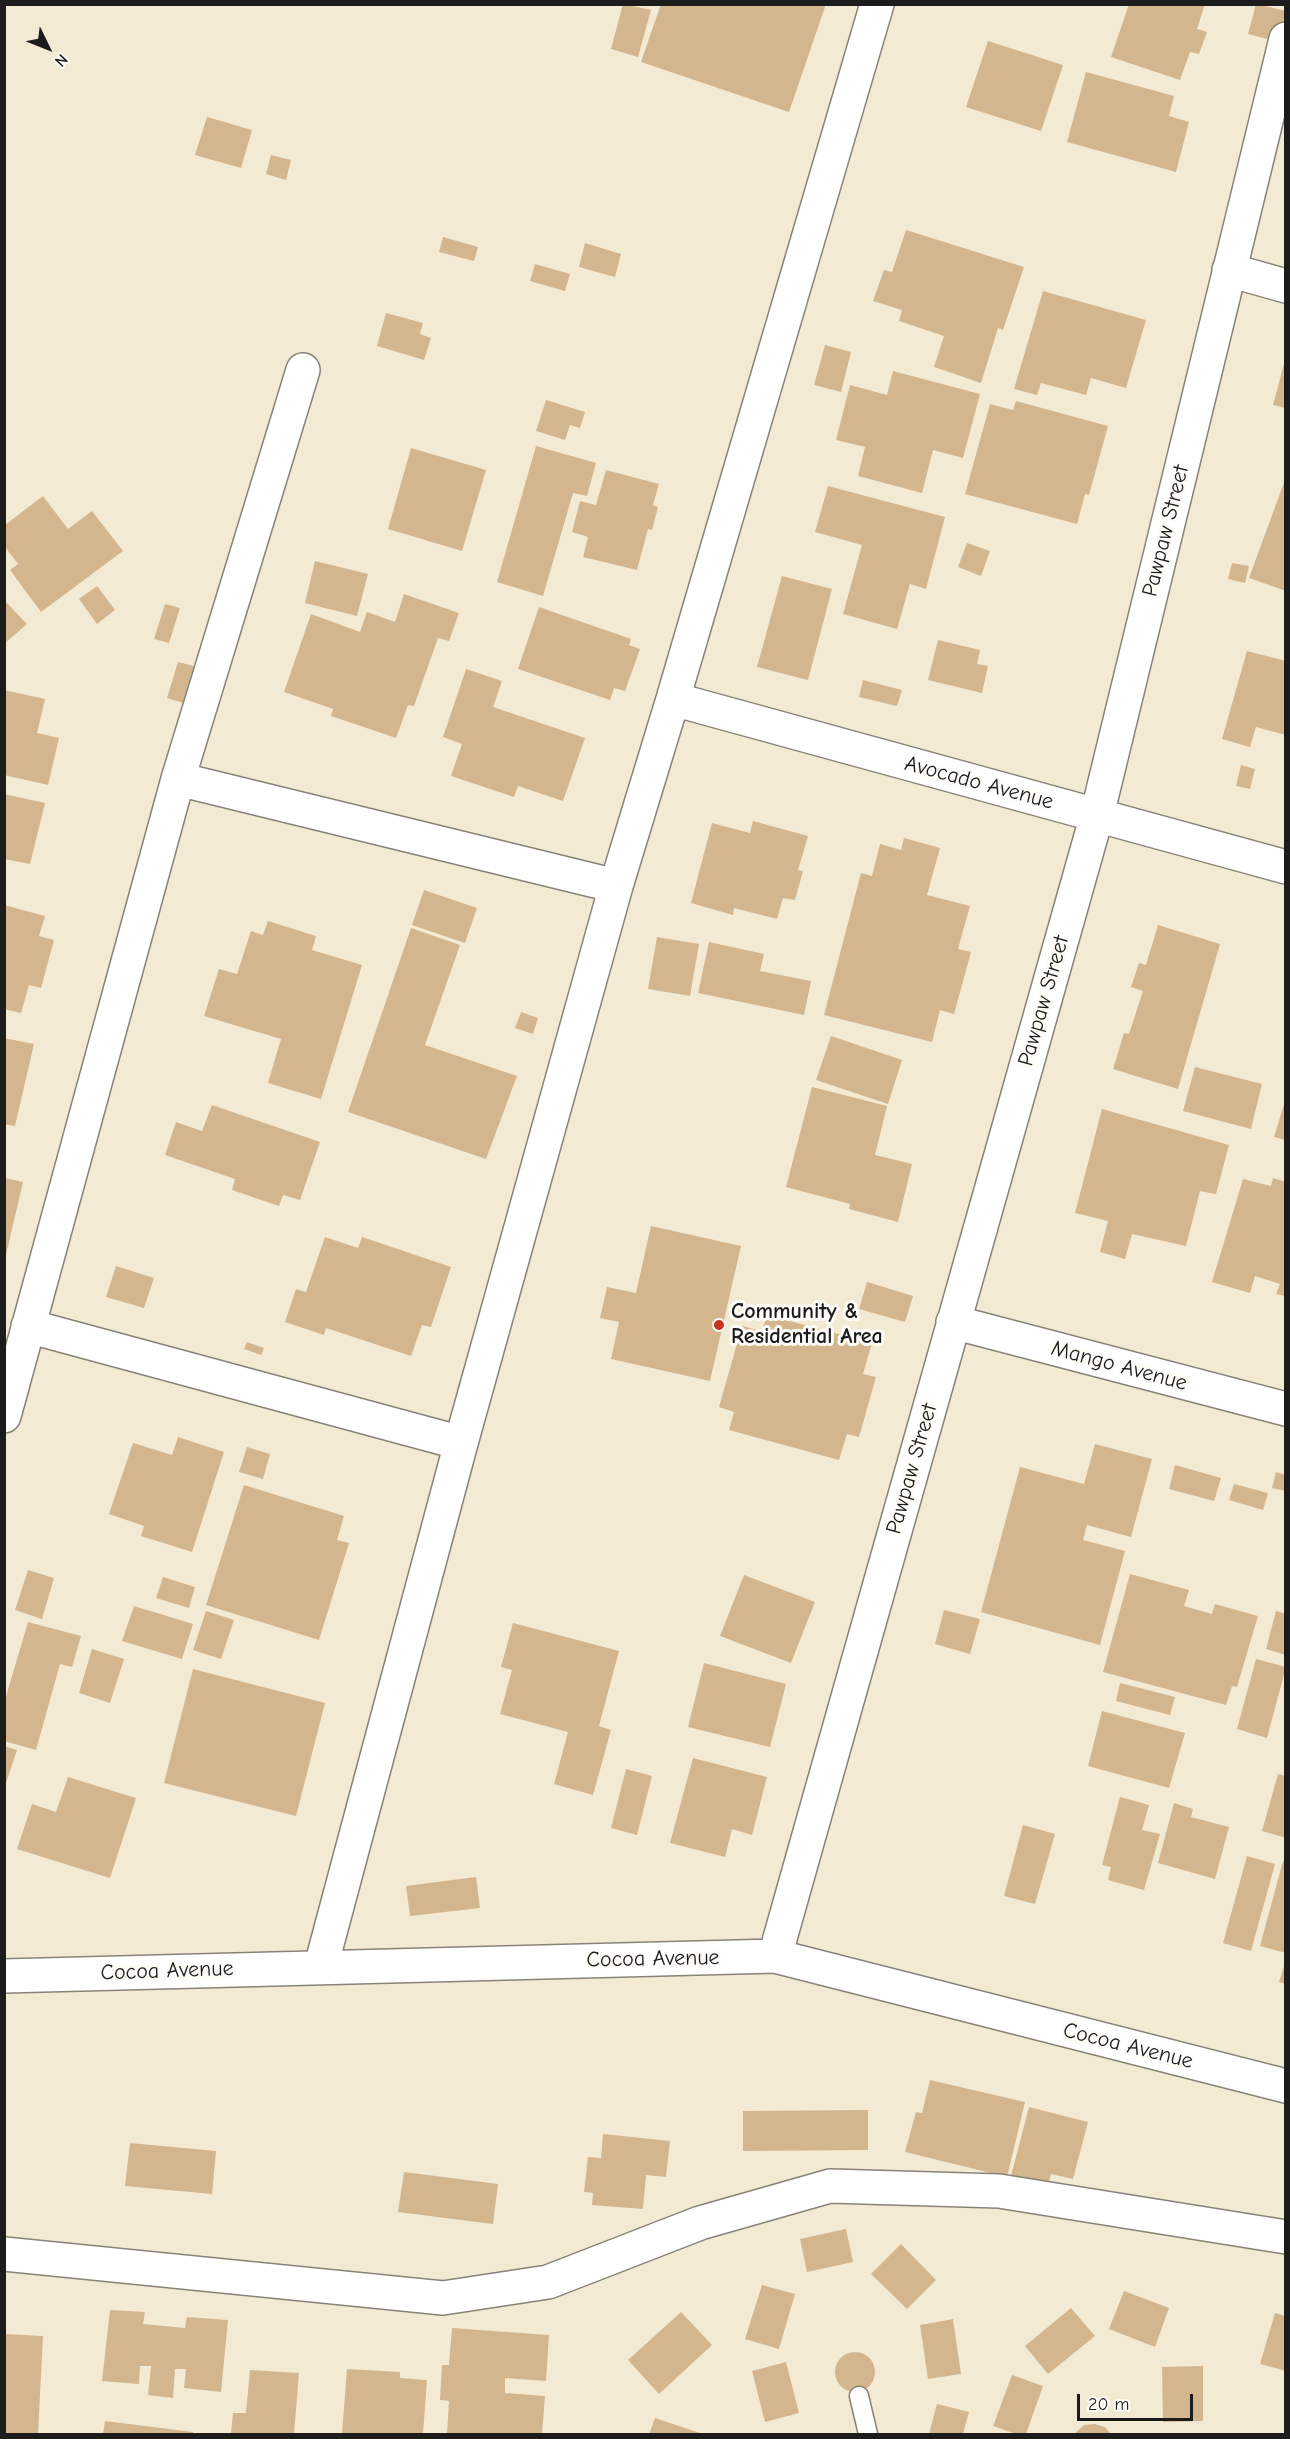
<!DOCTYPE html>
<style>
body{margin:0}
#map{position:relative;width:1290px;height:2439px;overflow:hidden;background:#f3ead4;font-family:"Comic Neue",sans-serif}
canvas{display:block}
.frame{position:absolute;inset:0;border:6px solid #1c1c1c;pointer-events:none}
.north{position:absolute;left:18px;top:18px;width:60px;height:60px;-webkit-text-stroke:4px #fdfcf7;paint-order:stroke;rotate:133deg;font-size:16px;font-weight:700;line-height:24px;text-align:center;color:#1c1c1c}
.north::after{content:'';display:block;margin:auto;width:21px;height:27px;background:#1c1c1c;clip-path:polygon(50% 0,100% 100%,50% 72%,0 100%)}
.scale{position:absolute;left:1077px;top:2394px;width:116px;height:27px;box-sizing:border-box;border:3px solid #1c1c1c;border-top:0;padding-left:8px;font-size:18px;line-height:21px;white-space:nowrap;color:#1c1c1c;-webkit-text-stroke:4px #fdfcf7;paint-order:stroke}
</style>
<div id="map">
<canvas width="1290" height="2439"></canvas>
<div class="frame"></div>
<div class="north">N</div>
<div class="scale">20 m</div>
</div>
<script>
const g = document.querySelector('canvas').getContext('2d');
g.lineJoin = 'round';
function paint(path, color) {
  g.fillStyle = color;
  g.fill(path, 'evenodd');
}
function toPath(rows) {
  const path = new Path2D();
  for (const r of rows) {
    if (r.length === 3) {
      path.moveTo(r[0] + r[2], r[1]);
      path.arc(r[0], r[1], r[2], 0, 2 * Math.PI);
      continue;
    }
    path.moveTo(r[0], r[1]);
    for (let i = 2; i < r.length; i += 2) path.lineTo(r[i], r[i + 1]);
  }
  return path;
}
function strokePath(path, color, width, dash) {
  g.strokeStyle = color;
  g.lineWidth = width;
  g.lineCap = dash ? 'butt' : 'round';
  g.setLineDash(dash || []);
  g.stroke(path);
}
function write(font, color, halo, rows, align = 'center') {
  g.font = font + ' "Comic Neue",sans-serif';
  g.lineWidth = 6;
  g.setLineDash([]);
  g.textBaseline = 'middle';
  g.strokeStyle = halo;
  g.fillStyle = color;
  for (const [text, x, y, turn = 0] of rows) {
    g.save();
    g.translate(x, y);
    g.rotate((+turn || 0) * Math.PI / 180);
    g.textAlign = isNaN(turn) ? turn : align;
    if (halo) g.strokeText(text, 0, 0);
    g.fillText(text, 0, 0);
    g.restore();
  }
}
paint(toPath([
 [623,4,651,10,638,57,611,49],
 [661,4,826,4,789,112,641,62],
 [1129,4,1205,4,1197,29,1207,32,1199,54,1190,52,1180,80,1111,57],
 [1256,4,1286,11,1278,42,1248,34],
 [988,41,1063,65,1041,131,966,107],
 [1086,72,1174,96,1169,116,1189,122,1176,172,1067,142],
 [207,117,252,130,241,168,195,155],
 [271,155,291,160,286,180,266,174],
 [906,230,1024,267,1003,330,998,328,981,383,934,367,944,336,899,321,902,310,873,301,884,270,892,272],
 [443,237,478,247,474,261,439,252],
 [585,243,621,254,615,277,579,267],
 [535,264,570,274,565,291,530,281],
 [1043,291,1146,320,1126,388,1091,378,1086,395,1041,383,1037,395,1014,389],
 [386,313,423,323,420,334,431,338,424,360,377,346],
 [825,345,851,352,841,392,814,385],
 [1286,356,1286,408,1273,405],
 [893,371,980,394,963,458,933,450,922,493,858,476,865,447,836,440,850,385,887,395],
 [546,400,585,412,580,428,570,425,565,440,536,431],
 [1016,401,1108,426,1089,495,1085,494,1077,524,965,494,990,404,1013,410],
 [536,446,596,463,587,496,573,493,543,596,497,582],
 [411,448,486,470,462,551,388,529],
 [606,470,659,484,653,505,658,507,652,530,648,529,637,570,583,557,588,537,572,532,580,501,596,505],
 [1286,477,1286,591,1249,578],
 [828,486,945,517,926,589,910,584,897,629,843,614,862,545,815,532],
 [43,496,68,529,92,511,123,551,41,612,10,570,18,564,5,547,5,525],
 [967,543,990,551,981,576,958,567],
 [315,561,368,574,357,616,305,603],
 [1232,563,1249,566,1245,583,1228,579],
 [782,576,832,589,808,680,757,667],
 [97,586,115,610,97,624,79,599],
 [404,594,459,613,449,641,438,638,414,706,408,705,396,738,331,716,333,709,284,692,311,614,360,632,367,612,395,622],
 [4,600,27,624,4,644],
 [165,604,180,608,169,643,154,639],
 [539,607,631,639,629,645,640,649,625,691,614,688,610,700,518,669],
 [938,640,980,650,977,664,988,666,982,693,928,680],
 [1247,651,1286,661,1286,735,1256,727,1250,747,1222,739],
 [178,662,194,666,183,703,167,698],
 [466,669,502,681,493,707,585,738,563,801,518,786,514,797,451,776,462,744,443,737],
 [863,680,902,690,897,706,859,697],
 [4,690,45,699,37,733,59,738,48,785,4,775],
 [1241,765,1255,769,1250,789,1236,786],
 [4,794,45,803,30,864,4,859],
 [753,821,808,836,798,870,803,871,795,900,783,898,777,919,734,908,733,915,691,903,712,823,750,833],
 [904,838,940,848,927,895,970,906,958,949,971,952,954,1014,940,1010,932,1042,824,1015,861,873,872,876,880,844,901,850],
 [424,890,477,908,465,943,412,925],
 [4,905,45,916,39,936,54,940,41,988,29,985,21,1013,4,1009],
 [268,921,316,936,312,950,362,965,321,1099,268,1083,281,1039,204,1016,219,969,237,974,251,931,263,935],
 [1158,925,1220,944,1178,1089,1113,1069,1124,1033,1129,1034,1143,991,1131,987,1139,963,1146,965],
 [411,928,460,945,425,1045,517,1076,486,1159,348,1112],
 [657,937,699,944,690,996,648,989],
 [709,942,764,954,760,971,811,981,804,1015,698,993],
 [521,1012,538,1018,533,1034,515,1028],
 [831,1036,902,1060,888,1104,816,1080],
 [4,1038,34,1044,15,1126,4,1124],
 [1195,1067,1262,1084,1251,1129,1183,1111],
 [812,1087,887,1106,875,1155,912,1164,898,1222,849,1209,850,1204,786,1187],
 [1286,1098,1286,1140,1274,1137],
 [212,1105,320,1142,300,1200,283,1195,279,1206,232,1190,235,1179,165,1155,176,1122,202,1131],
 [1102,1109,1229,1145,1216,1194,1200,1191,1186,1246,1132,1234,1125,1259,1100,1252,1108,1221,1075,1213],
 [5,1178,23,1182,5,1259],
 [1273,1178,1286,1182,1286,1296,1276,1294,1280,1284,1255,1276,1250,1293,1212,1282,1243,1179,1271,1186],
 [651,1226,741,1246,710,1381,611,1359,619,1322,600,1318,607,1287,636,1293],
 [325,1237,358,1248,362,1237,451,1267,431,1327,422,1325,411,1356,326,1328,324,1335,285,1322,296,1289,306,1292],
 [116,1266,154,1278,144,1308,106,1297],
 [867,1282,913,1296,905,1322,859,1309],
 [767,1315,872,1343,863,1374,876,1377,859,1437,847,1434,839,1460,729,1430,734,1412,719,1407,742,1326,762,1331],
 [247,1342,264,1348,261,1355,244,1349],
 [178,1437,224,1452,192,1552,141,1536,144,1526,109,1514,133,1443,172,1455],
 [1095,1444,1152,1459,1131,1537,1087,1525,1083,1540,1125,1551,1100,1645,981,1612,1020,1467,1084,1484],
 [247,1447,270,1454,263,1479,239,1472],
 [1175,1465,1221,1478,1214,1501,1169,1489],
 [1276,1472,1286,1475,1286,1491,1272,1488],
 [1234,1484,1268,1493,1263,1510,1229,1500],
 [244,1485,344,1516,337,1540,349,1543,319,1640,206,1605],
 [28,1570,54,1578,42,1619,15,1610],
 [1130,1574,1189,1590,1184,1606,1212,1614,1215,1604,1258,1616,1237,1687,1232,1686,1226,1705,1103,1672],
 [744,1575,815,1602,791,1663,720,1636],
 [163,1577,195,1587,189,1608,156,1598],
 [134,1606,193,1624,182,1659,122,1641],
 [944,1610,980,1619,970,1654,935,1644],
 [206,1611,234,1620,221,1659,193,1650],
 [1276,1611,1286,1614,1286,1655,1266,1649],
 [28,1622,81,1636,72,1667,60,1664,36,1750,4,1741,4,1703],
 [513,1623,619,1651,599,1726,611,1730,593,1795,554,1784,568,1732,500,1714,512,1670,501,1667],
 [92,1649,124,1659,110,1703,79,1693],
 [1256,1659,1286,1667,1267,1738,1237,1729],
 [704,1663,786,1684,770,1747,688,1727],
 [193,1669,325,1703,296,1816,164,1783],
 [1120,1683,1175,1697,1170,1715,1116,1701],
 [1102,1711,1185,1733,1169,1788,1088,1766],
 [4,1746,17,1750,5,1786,4,1786],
 [693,1758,767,1777,752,1835,732,1829,725,1857,670,1843],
 [626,1769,652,1776,637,1835,611,1828],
 [1278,1774,1286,1776,1286,1838,1262,1831],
 [68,1777,136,1798,110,1878,17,1849,32,1804,56,1812],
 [1120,1797,1149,1805,1142,1830,1160,1834,1144,1890,1108,1880,1111,1867,1102,1865],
 [1174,1803,1193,1809,1191,1817,1229,1827,1215,1879,1158,1863],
 [1023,1825,1055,1834,1035,1904,1004,1896],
 [1247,1856,1275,1864,1251,1951,1223,1943],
 [1283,1861,1286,1861,1286,1953,1260,1946],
 [476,1877,480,1908,410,1916,406,1886],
 [1286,1960,1286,1984,1279,1982],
 [930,2080,1025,2102,1007,2177,905,2152,916,2112,922,2113],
 [1029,2107,1088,2122,1073,2179,1051,2174,1046,2193,1009,2184],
 [868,2110,868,2150,743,2151,743,2111],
 [603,2134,670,2141,666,2177,646,2175,643,2209,592,2205,593,2193,584,2192,588,2157,601,2158],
 [130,2143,216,2151,212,2194,125,2186],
 [404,2172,498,2184,493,2224,398,2212],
 [846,2229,853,2262,807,2272,800,2239],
 [901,2244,936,2280,907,2309,871,2274],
 [762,2285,795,2294,779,2349,745,2339],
 [1124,2291,1169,2308,1155,2347,1109,2329],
 [1071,2308,1095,2336,1048,2374,1025,2346],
 [110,2310,145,2312,143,2324,185,2328,187,2317,228,2320,221,2392,184,2388,186,2369,175,2369,173,2398,148,2395,151,2366,140,2366,139,2384,102,2381],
 [681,2312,712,2345,659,2394,628,2360],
 [1275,2313,1286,2316,1286,2371,1260,2364],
 [953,2319,961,2374,928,2379,920,2325],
 [452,2328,549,2335,546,2381,505,2378,505,2393,545,2396,542,2434,447,2434,449,2401,440,2400,442,2365,449,2365],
 [4,2334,43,2336,38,2434,4,2434],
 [855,2372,20],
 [786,2362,799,2413,765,2422,752,2371],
 [1203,2366,1203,2421,1163,2422,1162,2367],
 [347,2369,400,2372,400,2378,427,2380,423,2434,342,2434],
 [250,2370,299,2373,294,2434,231,2434,233,2413,246,2413],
 [1012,2375,1043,2386,1026,2434,1016,2434,993,2426],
 [937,2404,969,2412,963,2434,929,2434],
 [655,2418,703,2434,649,2434],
 [105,2421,193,2432,193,2434,103,2434],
 [1095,2424,1105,2427,1111,2434,1074,2434,1084,2425]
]), '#d4b68e');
const service = toPath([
 [859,2396,868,2434]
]);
const minor = toPath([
 [1229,270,1286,286],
 [673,699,1286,867],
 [178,779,616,886],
 [953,1322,1286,1409],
 [28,1326,461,1443],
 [4,1416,178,779,303,370],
 [775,1956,1097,815,1286,39],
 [321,1966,461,1443,616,886,673,699,877,4],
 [4,1976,775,1956,1286,2086],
 [4,2254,443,2298,548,2282,700,2223,830,2186,999,2191,1286,2237]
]);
strokePath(service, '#888378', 21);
strokePath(minor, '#888378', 36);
strokePath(service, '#fff', 18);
strokePath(minor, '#fff', 33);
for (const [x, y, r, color] of [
 [719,1325,6,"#c8321e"]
]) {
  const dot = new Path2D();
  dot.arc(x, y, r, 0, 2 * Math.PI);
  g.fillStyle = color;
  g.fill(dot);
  strokePath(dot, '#fdfcf7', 2);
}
write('22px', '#1c1c1c', '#fdfcf7', [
 ["Pawpaw Street",1166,531,-76],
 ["Avocado Avenue",979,783,15],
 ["Pawpaw Street",1044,1001,-74],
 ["Mango Avenue",1119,1366,15],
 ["Pawpaw Street",912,1469,-74],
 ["Cocoa Avenue",653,1959,-1],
 ["Cocoa Avenue",167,1971,-2],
 ["Cocoa Avenue",1128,2046,14]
]);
write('bold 22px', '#1c1c1c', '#fdfcf7', [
 ["Community &",731,1312],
 ["Residential Area",731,1337]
], 'left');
</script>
